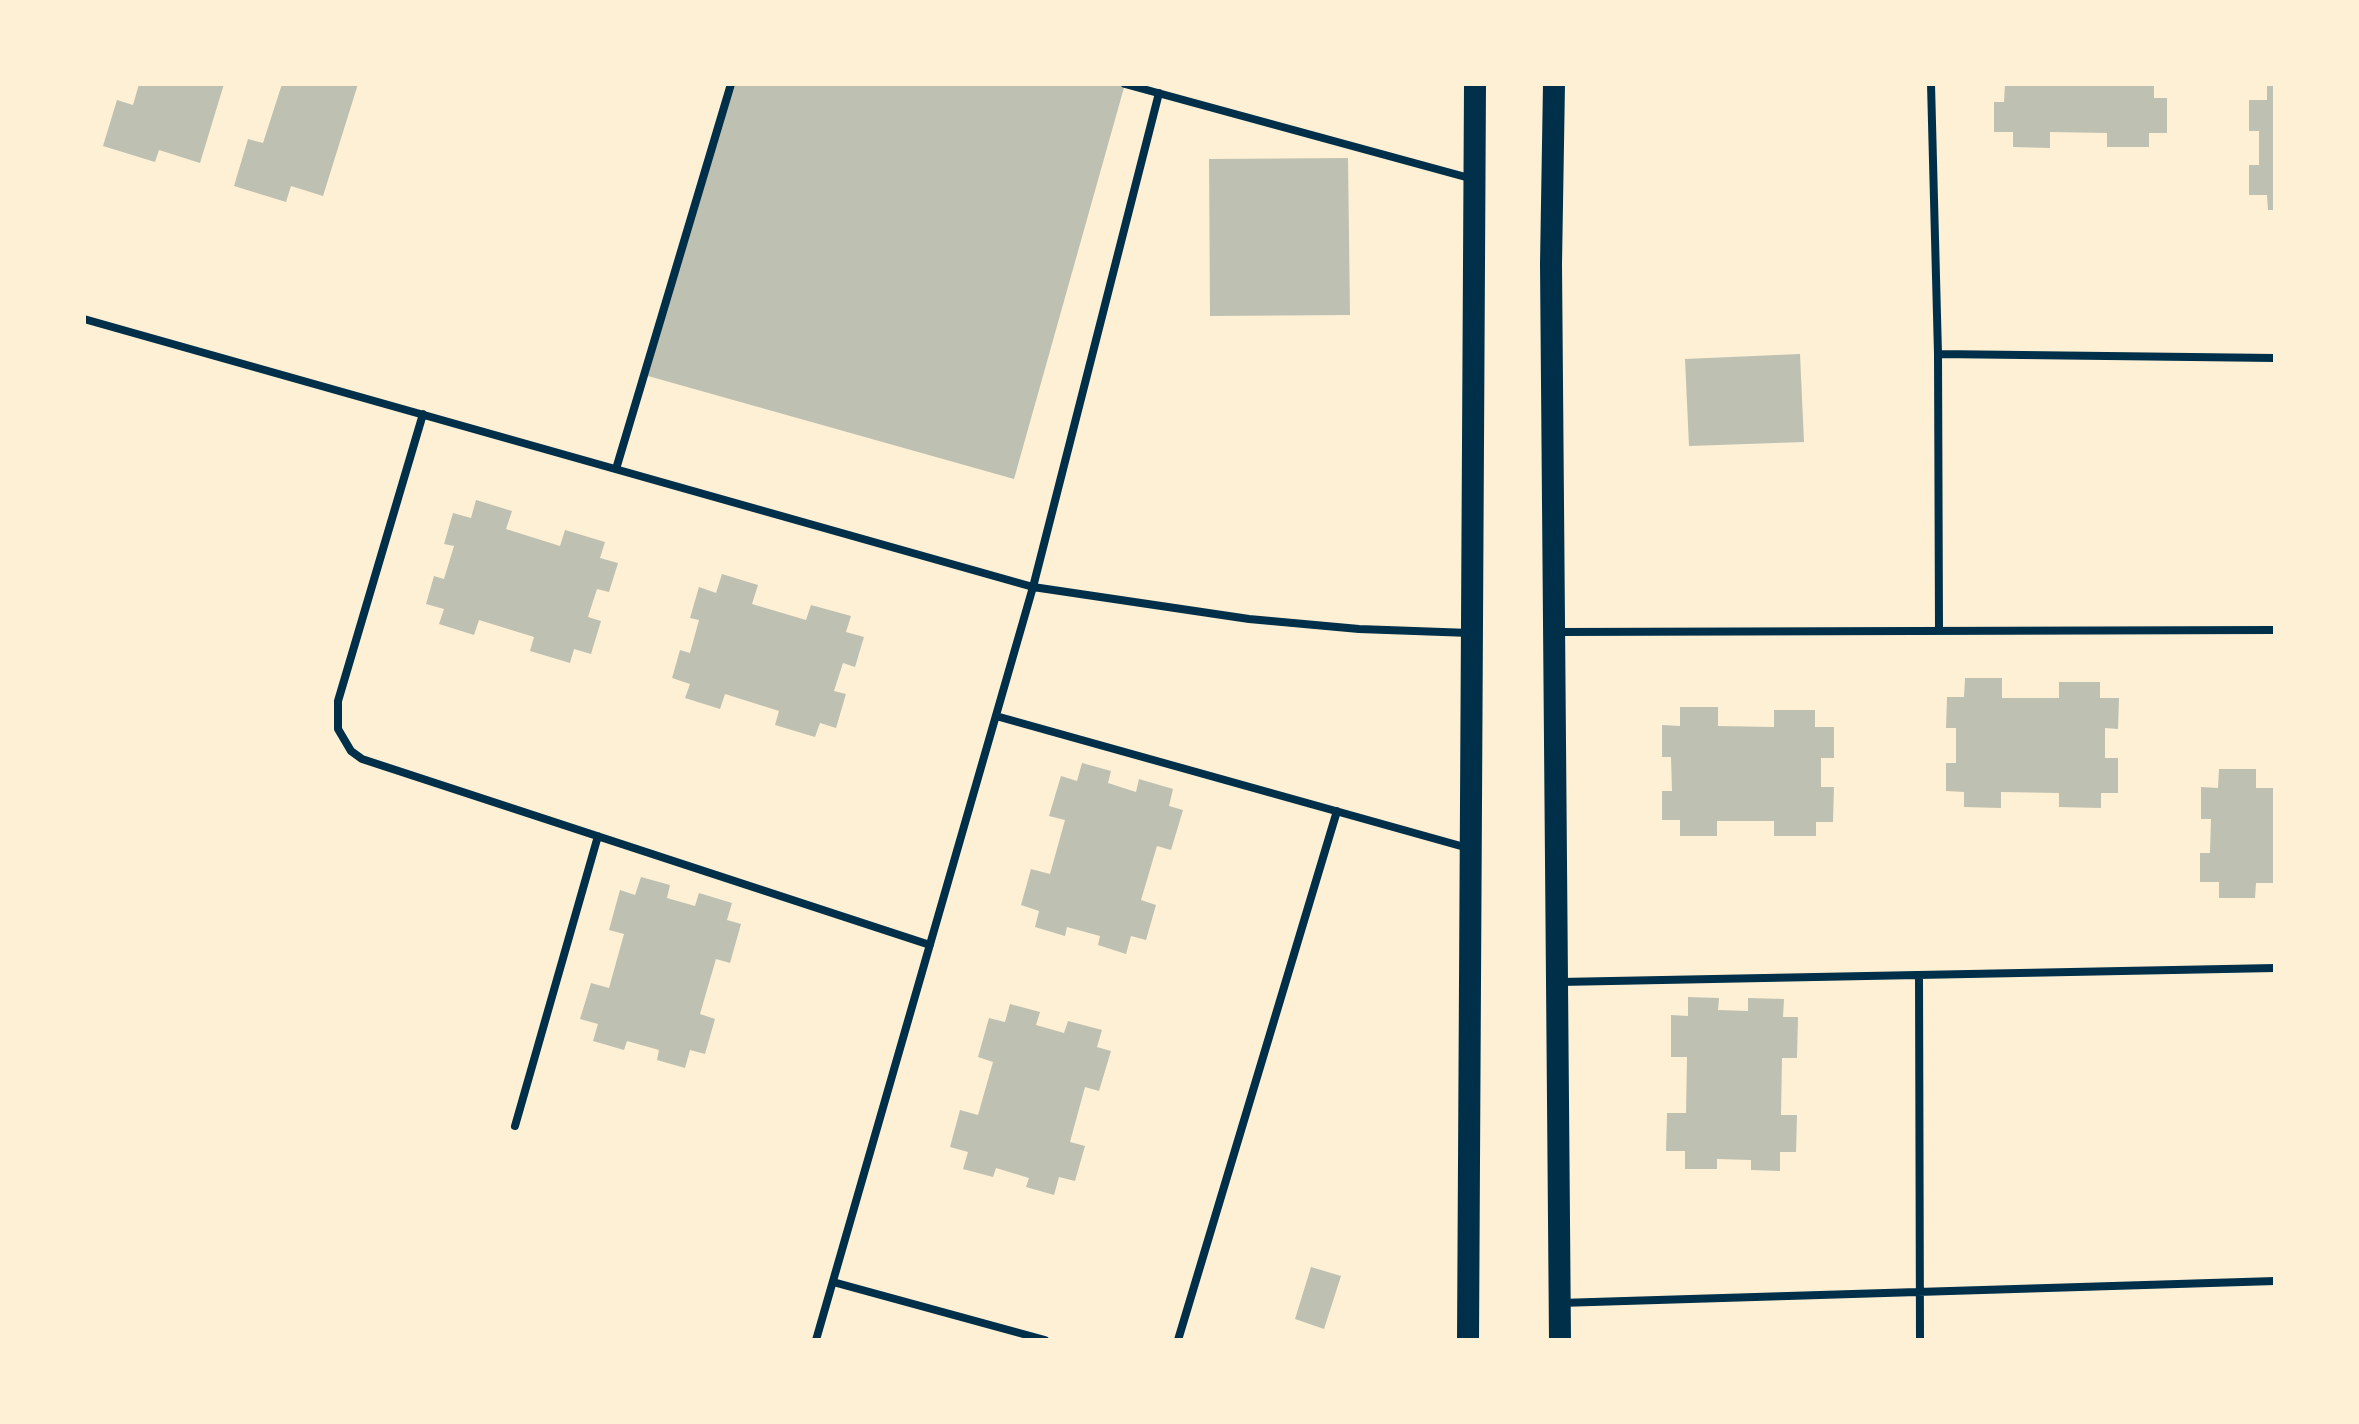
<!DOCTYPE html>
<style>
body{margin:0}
#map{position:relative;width:2359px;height:1424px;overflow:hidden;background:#fdf0d5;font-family:Raleway,sans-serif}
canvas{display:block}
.frame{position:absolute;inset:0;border:86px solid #fdf0d5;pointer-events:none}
</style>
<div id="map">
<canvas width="2359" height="1424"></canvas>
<div class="frame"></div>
</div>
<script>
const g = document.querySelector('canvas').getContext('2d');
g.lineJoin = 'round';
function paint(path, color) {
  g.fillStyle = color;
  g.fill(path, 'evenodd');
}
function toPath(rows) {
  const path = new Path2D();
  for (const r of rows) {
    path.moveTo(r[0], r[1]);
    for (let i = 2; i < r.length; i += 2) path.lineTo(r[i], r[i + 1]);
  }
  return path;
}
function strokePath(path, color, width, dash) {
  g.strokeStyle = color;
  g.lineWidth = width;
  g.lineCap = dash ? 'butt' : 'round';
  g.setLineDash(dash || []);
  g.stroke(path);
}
paint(toPath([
 [139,84,224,84,200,163,159,150,155,162,103,146,117,100,133,105],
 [282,84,358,84,323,196,291,186,286,202,234,186,248,139,263,143],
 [730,84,1125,84,1014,479,648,376],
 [2005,84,2154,84,2154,98,2167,98,2167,133,2149,133,2149,147,2107,147,2107,133,2050,132,2050,148,2013,147,2013,132,1994,132,1994,102,2004,102],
 [2267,84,2275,84,2275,210,2268,210,2267,195,2249,195,2249,165,2259,165,2259,131,2249,131,2249,100,2267,100],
 [1348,158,1350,315,1210,316,1209,159],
 [1800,354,1804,442,1689,446,1685,359],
 [476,500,512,511,506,529,560,546,565,530,605,542,600,558,618,563,609,592,597,589,588,617,601,621,591,654,574,649,570,663,530,651,534,637,479,620,474,635,439,624,444,609,426,604,434,576,444,579,454,546,444,544,453,513,471,518],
 [722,574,758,585,752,604,806,620,811,605,851,616,846,632,864,637,855,667,843,663,834,691,846,694,836,728,820,723,815,737,775,725,779,711,725,694,720,709,685,698,690,684,672,678,680,650,690,653,699,620,690,618,699,587,716,593],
 [1965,678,2002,678,2002,698,2059,698,2059,682,2100,682,2100,698,2119,698,2118,729,2105,728,2105,758,2118,758,2118,793,2101,793,2101,808,2059,807,2059,793,2001,792,2001,808,1964,807,1964,792,1946,791,1946,763,1956,763,1956,728,1946,728,1947,697,1964,697],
 [1680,707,1718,707,1718,726,1774,727,1774,710,1815,710,1815,727,1834,727,1834,758,1821,758,1821,787,1834,787,1833,822,1816,822,1816,836,1774,836,1774,821,1717,821,1717,836,1680,836,1680,820,1662,820,1662,791,1672,791,1671,757,1662,757,1662,725,1680,726],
 [1082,763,1111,771,1108,783,1136,792,1139,779,1173,789,1169,806,1183,810,1171,850,1157,846,1141,900,1156,905,1146,940,1131,936,1126,954,1098,945,1100,936,1067,927,1065,936,1035,927,1039,911,1021,905,1031,869,1050,874,1065,820,1049,816,1061,776,1077,781],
 [2219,769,2256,769,2256,788,2275,788,2275,883,2256,883,2255,898,2219,898,2219,882,2200,882,2200,853,2210,853,2211,819,2201,819,2201,787,2218,788],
 [641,877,670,885,667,898,695,906,699,893,732,903,727,920,741,924,730,963,716,959,700,1014,715,1019,705,1054,690,1050,685,1068,657,1060,659,1050,627,1041,624,1050,593,1041,598,1024,580,1019,591,983,609,988,624,934,609,930,620,890,635,895],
 [1688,997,1719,998,1718,1010,1748,1011,1748,998,1784,999,1783,1017,1798,1017,1797,1058,1782,1058,1781,1115,1797,1115,1796,1152,1780,1152,1780,1171,1751,1170,1751,1160,1717,1159,1717,1169,1685,1169,1685,1151,1666,1151,1667,1113,1686,1113,1687,1057,1671,1057,1671,1015,1688,1016],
 [1010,1004,1040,1012,1036,1025,1064,1033,1068,1021,1102,1030,1097,1047,1111,1051,1099,1091,1085,1087,1070,1142,1085,1146,1075,1181,1059,1177,1054,1195,1026,1187,1029,1178,996,1168,993,1177,963,1169,968,1152,950,1147,960,1110,978,1115,993,1062,978,1057,989,1018,1005,1022],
 [1311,1267,1341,1276,1324,1329,1295,1319]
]), '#bec0b2');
strokePath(toPath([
 [1125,84,1473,179],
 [1931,84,1938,354,1939,631],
 [84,319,1033,587,1249,619,1359,629,1470,633],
 [1938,354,2275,358],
 [423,414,338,701,338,729,351,751,362,759,930,945],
 [616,469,731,84],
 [1556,632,2275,630],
 [996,716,1468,848],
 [1919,975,1920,1340],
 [1560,982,2275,968],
 [515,1126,598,836],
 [833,1282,1045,1340],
 [1560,1303,2275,1281],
 [816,1340,1033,587,1159,93],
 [1178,1340,1337,811]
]), '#003049', 8);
strokePath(toPath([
 [1554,84,1551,264,1560,1340],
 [1468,1340,1475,84]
]), '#003049', 22);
</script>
